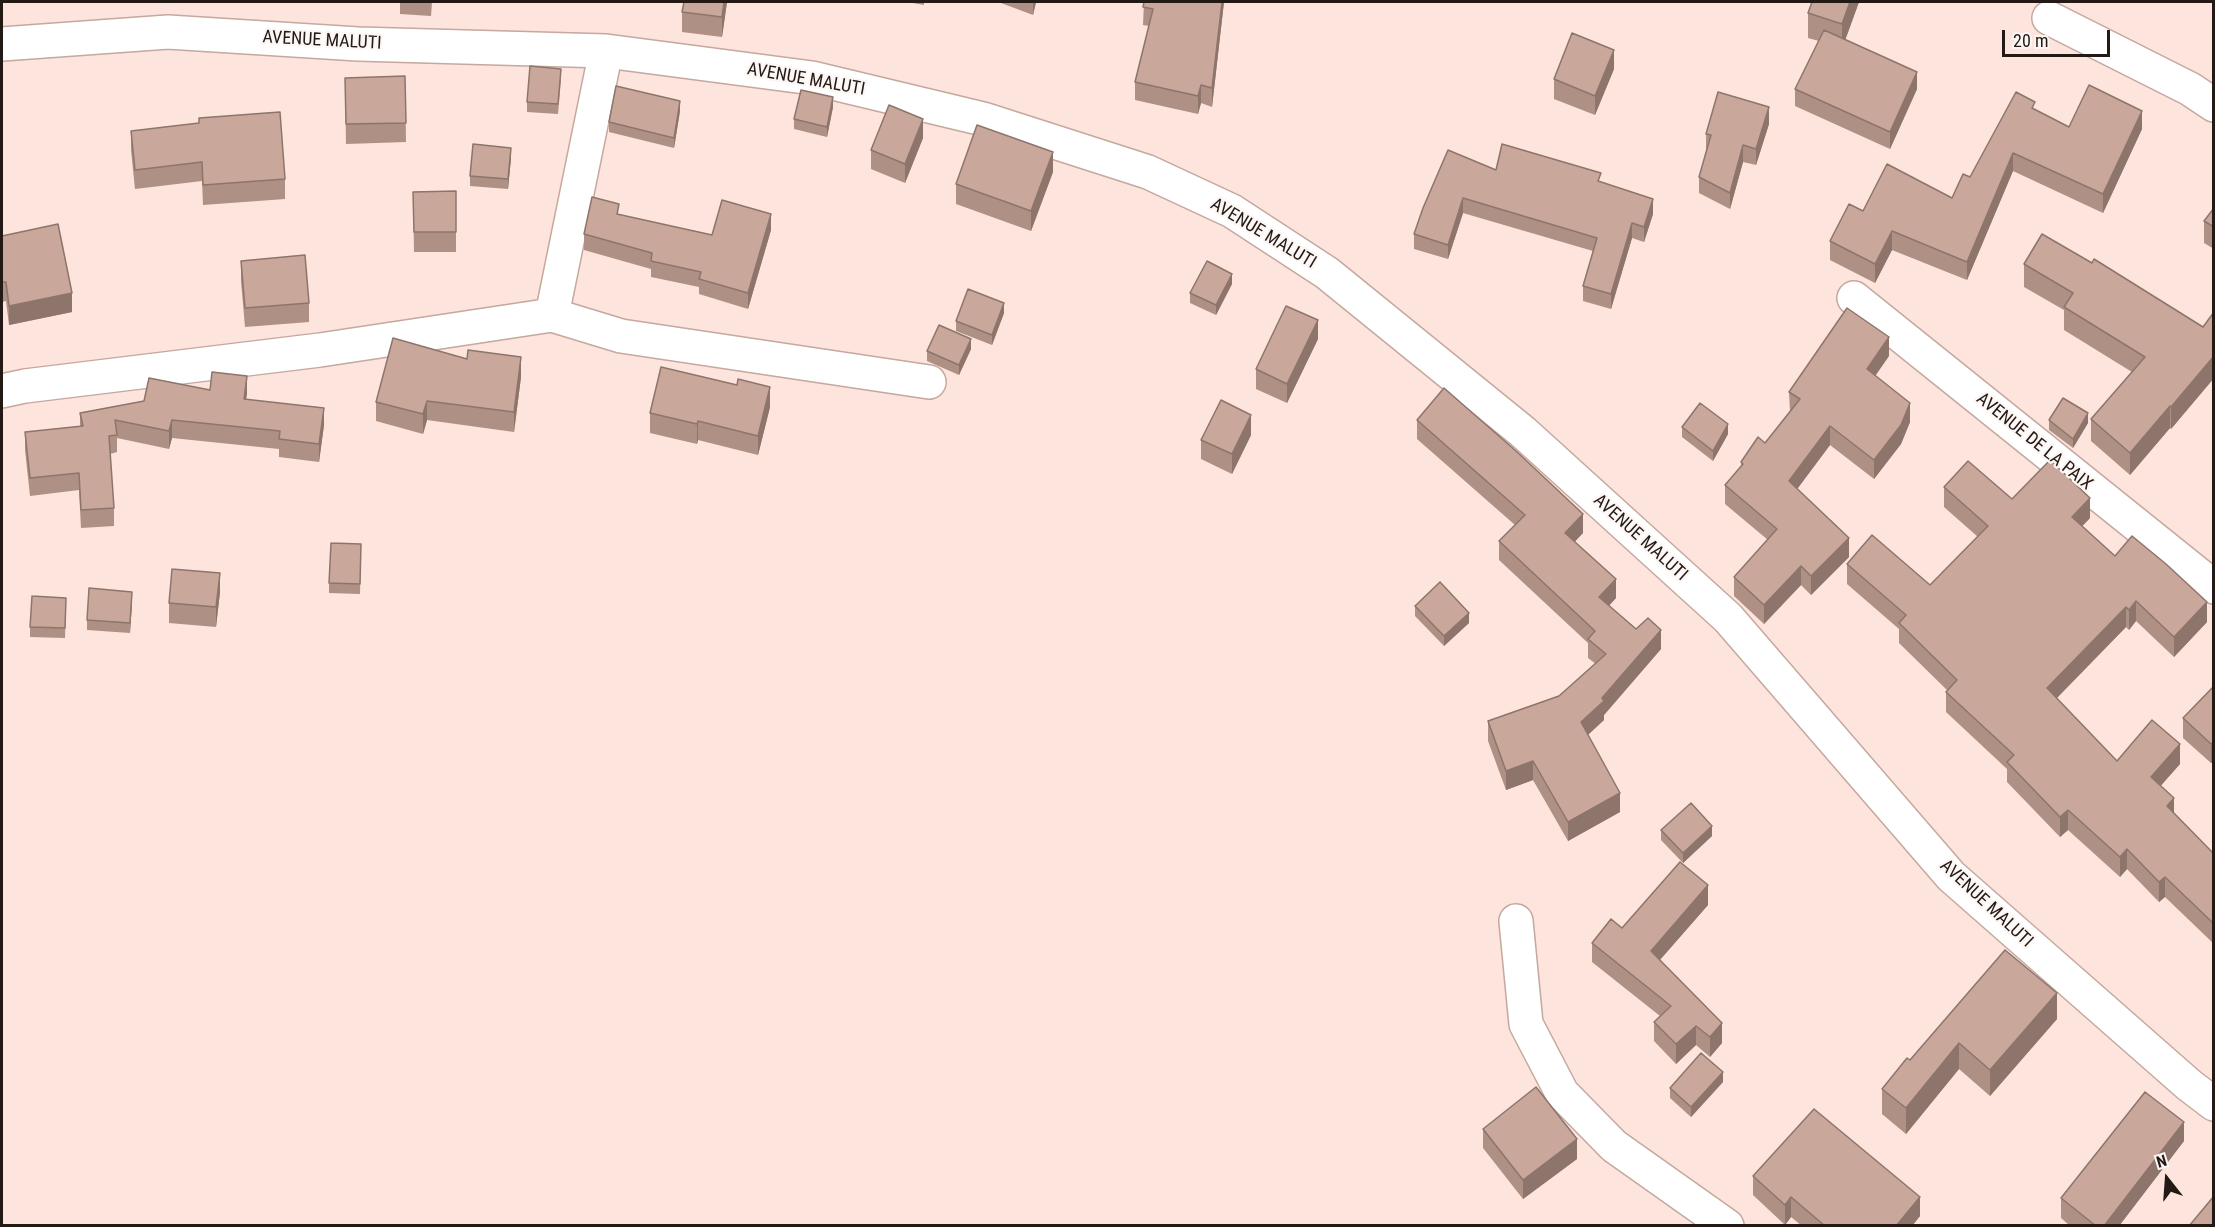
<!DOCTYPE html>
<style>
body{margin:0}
#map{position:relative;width:2215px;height:1227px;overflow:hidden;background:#fde4dc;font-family:"Roboto Condensed",sans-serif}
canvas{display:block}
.frame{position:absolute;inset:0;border:3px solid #231915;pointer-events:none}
.north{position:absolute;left:2137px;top:1149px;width:60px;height:60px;-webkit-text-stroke:4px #fcf6f4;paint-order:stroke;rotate:343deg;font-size:16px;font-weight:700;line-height:24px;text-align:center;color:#231915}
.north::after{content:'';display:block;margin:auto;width:21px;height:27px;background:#231915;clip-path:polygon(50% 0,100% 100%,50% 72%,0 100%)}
.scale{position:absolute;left:2002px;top:30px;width:108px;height:27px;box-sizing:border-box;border:3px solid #231915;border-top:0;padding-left:8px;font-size:18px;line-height:21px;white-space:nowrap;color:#231915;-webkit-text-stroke:4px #fcf6f4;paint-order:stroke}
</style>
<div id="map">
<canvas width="2215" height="1227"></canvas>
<div class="frame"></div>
<div class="north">N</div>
<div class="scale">20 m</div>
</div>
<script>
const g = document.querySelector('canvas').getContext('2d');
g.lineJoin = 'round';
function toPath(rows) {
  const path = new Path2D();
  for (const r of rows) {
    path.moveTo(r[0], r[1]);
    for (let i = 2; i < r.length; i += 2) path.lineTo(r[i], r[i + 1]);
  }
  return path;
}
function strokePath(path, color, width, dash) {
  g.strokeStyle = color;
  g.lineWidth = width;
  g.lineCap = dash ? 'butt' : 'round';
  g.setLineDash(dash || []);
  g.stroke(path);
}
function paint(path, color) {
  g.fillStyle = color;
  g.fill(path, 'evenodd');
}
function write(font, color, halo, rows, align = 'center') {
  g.font = font + ' "Roboto Condensed",sans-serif';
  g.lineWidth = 4.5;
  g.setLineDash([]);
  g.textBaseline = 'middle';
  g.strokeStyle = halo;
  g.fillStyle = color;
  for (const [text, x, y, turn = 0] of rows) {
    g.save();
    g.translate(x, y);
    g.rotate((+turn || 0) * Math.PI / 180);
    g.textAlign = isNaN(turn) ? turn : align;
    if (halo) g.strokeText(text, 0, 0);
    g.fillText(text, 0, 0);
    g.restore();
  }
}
const minor = toPath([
 [2049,18,2190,89,2214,105],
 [2,44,168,32,358,44,606,51,812,78,983,119,1148,172,1232,211,1327,273,1523,432,1728,618,1951,876,2189,1085,2214,1104],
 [1854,298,2214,587],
 [552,315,606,51],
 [2,391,25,386,320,350,552,315,621,336,929,382],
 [1516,921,1526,1024,1562,1093,1614,1146,1727,1226]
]);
strokePath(minor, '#c5a89e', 36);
strokePath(minor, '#fff', 33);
paint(toPath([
 [400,2,432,2,431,16,400,14],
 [684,2,727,2,722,37,682,32,682,12],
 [907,2,924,2,924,5],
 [1001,2,1036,2,1033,15,1001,3],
 [1144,2,1224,2,1212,107,1201,103,1198,114,1135,100,1135,82,1149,26,1143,25],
 [1859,2,1845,40,1917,89,1890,149,1795,106,1795,89,1819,41,1808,38,1808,13],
 [1614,69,1595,115,1554,99,1554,79],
 [405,76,406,142,346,144,345,78],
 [561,79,558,114,527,112,527,102],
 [833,107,827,137,794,129,794,119],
 [2035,109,2069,127,2142,129,2103,213,2013,171,1967,280,1892,250,1875,283,1830,260,1830,241,1863,211,1952,198,1970,177],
 [680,111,674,148,609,132,609,122],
 [1769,124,1756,165,1743,162,1730,209,1699,193,1699,177,1706,151,1706,134],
 [131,131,285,179,285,199,203,205,202,181,135,189,131,150],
 [923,138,905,183,871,169,871,150],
 [511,158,508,189,470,186,470,176],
 [1496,170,1601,182,1653,214,1644,242,1632,238,1611,309,1583,301,1583,286,1593,251,1463,213,1448,259,1414,249,1414,234],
 [1053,172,1031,231,956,204,956,184],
 [456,191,456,252,414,252,413,192],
 [2214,208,2214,249,2204,243,2204,221],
 [619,215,712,235,771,230,748,309,699,294,699,287,651,277,651,269,584,250,584,234],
 [2,236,72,312,9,325,6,301,2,302],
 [241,261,309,303,309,322,245,327,241,281],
 [2024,264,2203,327,2214,312,2214,378,2171,429,2170,428,2130,475,2091,441,2091,419,2132,372,2064,330,2064,310,2024,287],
 [1232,284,1216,315,1190,303,1190,293],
 [1004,313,992,345,956,331,956,321],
 [1318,339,1287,403,1256,389,1256,369],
 [971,349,959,375,927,361,927,351],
 [1889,356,1875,375,1910,422,1901,444,1874,479,1830,445,1797,489,1849,557,1811,595,1801,585,1764,624,1734,596,1734,577,1768,540,1725,504,1725,485,1741,467,1741,462,1765,443,1790,411,1789,392],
 [521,377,514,432,427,420,423,434,376,421,376,402],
 [210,390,247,393,246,399,324,425,319,462,279,457,279,449,172,438,169,449,117,438,117,452,110,454,114,508,114,526,81,528,79,490,30,496,25,450,25,432,80,426,80,413],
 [770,407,758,455,698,440,697,444,650,433,650,413],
 [1417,420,1583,533,1575,541,1616,598,1609,606,1661,649,1604,715,1604,720,1588,735,1620,812,1568,841,1533,780,1506,790,1488,741,1488,721,1559,696,1596,664,1588,658,1588,643,1499,560,1499,541,1515,525,1417,439],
 [2049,420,2088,423,2073,448,2049,430],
 [1682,427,1728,434,1713,461,1682,437],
 [1251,435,1232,474,1201,459,1201,440],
 [1944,487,2012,499,2090,518,2082,526,2115,556,2207,622,2174,657,2136,621,2129,630,2126,627,2057,698,2117,761,2180,764,2160,786,2174,813,2214,854,2214,944,2165,897,2159,902,2127,869,2120,877,2068,830,2060,837,2007,782,2007,769,1946,712,1946,692,1947,690,1899,643,1899,629,1847,584,1847,564,1930,585,1978,537,1944,507],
 [361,544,360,594,329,593,329,583],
 [220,592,216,627,169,623,169,603],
 [132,602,130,633,87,630,87,620],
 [1415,606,1469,623,1444,646,1415,616],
 [66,608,65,638,30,637,30,627],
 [2214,686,2214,761,2211,763,2183,738,2183,718],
 [1661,830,1712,836,1683,863,1661,840],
 [1708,905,1660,960,1722,1043,1710,1057,1696,1045,1676,1064,1654,1041,1654,1022,1660,1016,1592,962,1592,943,1622,928],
 [2057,993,2057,1019,1990,1096,1959,1069,1906,1134,1882,1114,1882,1089,1910,1060],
 [1723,1082,1691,1117,1670,1098,1670,1088],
 [1483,1129,1577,1159,1523,1199,1483,1148],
 [2184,1141,2119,1226,2070,1226,2061,1218,2061,1198],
 [1753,1176,1920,1216,1912,1226,1802,1226,1791,1217,1785,1225,1753,1195]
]), '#ae9085');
paint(toPath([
 [724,2,727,2,722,37,722,17],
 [1033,2,1036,2,1033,15],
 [1222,2,1224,2,1212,107,1212,88],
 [1850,2,1859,2,1842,49,1842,24],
 [1614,50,1614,69,1595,115,1595,96],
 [1917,72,1917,89,1890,149,1890,132],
 [1201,85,1201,103,1198,114,1198,96],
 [833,97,833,107,827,137,827,127],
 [680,101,680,111,674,148,674,138],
 [1769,107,1769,124,1756,165,1756,149],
 [2142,111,2142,129,2103,213,2103,194],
 [923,119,923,138,905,183,905,164],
 [1743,145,1743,162,1730,209,1730,193],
 [511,148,511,158,508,189,508,179],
 [1053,152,1053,172,1031,231,1031,211],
 [2013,153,2013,171,1967,280,1967,262],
 [1463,198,1463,213,1448,259,1448,245],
 [1653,199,1653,214,1644,242,1644,227],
 [771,214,771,230,748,309,748,293],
 [1632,223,1632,238,1611,309,1611,294],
 [1892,231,1892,250,1875,283,1875,264],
 [1232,274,1232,284,1216,315,1216,305],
 [72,293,72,312,9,325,9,306],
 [1004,303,1004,313,992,345,992,335],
 [1318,320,1318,339,1287,403,1287,384],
 [1889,337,1889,356,1867,388,1867,369],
 [971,339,971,349,959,375,959,365],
 [2214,356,2214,378,2171,429,2171,407],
 [521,357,521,377,514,432,514,412],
 [247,376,247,393,244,416,244,399],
 [770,387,770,407,758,455,758,436],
 [427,401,427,420,423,434,423,414],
 [1910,403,1910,422,1901,444,1874,479,1874,460],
 [2170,406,2170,428,2130,475,2130,453],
 [324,408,324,425,319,462,319,444],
 [2088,413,2088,423,2073,448,2073,439],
 [1251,415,1251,435,1232,474,1232,454],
 [172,420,172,438,169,449,169,431],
 [698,421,698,440,697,444,697,424],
 [1728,424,1728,434,1713,461,1713,451],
 [1830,426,1830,445,1789,500,1789,481],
 [2090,498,2090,518,2072,537,2072,517],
 [1583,514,1583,533,1565,552,1565,533],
 [1849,538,1849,557,1811,595,1811,576],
 [1801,566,1801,585,1764,624,1764,605],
 [220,573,220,592,216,627,216,607],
 [1616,579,1616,598,1599,616,1599,597],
 [132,592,132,602,130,633,130,623],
 [2136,601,2136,621,2129,630,2129,610],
 [2207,602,2207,622,2174,657,2174,637],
 [2126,607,2126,627,2047,708,2047,688],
 [1469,613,1469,623,1444,646,1444,636],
 [1661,630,1661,649,1604,715,1604,720,1581,741,1581,722],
 [2214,741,2214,761,2211,763,2211,744],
 [2180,744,2180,764,2151,797,2151,777],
 [1533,761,1533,780,1506,790,1506,771],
 [1620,793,1620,812,1568,841,1568,822],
 [2174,798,2174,818,2167,806],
 [2068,810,2068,830,2060,837,2060,817],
 [1712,826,1712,836,1683,863,1683,853],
 [2127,849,2127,869,2120,877,2120,857],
 [2165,877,2165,897,2159,902,2159,882],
 [1708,885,1708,905,1651,970,1651,951],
 [2057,993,2057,1019,1990,1096,1990,1070],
 [1722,1023,1722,1043,1710,1057,1710,1037],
 [1696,1026,1696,1045,1676,1064,1676,1044],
 [1959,1043,1959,1069,1906,1134,1906,1108],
 [1723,1072,1723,1082,1691,1117,1691,1107],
 [2184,1122,2184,1141,2119,1226,2104,1226],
 [1577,1139,1577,1159,1523,1199,1523,1180],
 [1791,1197,1791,1217,1785,1225,1785,1205],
 [1920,1197,1920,1216,1912,1226,1896,1226]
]), '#8d756c');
const building = toPath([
 [684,2,724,2,722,17,682,12,684,2],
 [1144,2,1222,2,1212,88,1201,85,1198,96,1135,82,1153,9,1143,7,1144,2],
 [1812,2,1850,2,1842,24,1808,13,1812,2],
 [1824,30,1917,72,1890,132,1795,89,1824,30],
 [1572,33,1614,50,1595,96,1554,79,1572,33],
 [530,66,561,69,558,104,527,102,530,66],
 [405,76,406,123,346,124,345,78,405,76],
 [2089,85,2142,111,2103,194,2013,153,1967,262,1892,231,1875,264,1830,241,1849,204,1863,211,1887,164,1952,198,1963,174,1970,177,2016,92,2035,102,2032,108,2069,127,2089,85],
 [616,86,680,101,674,138,609,122,616,86],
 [801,90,833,97,827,127,794,119,801,90],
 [1718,92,1769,107,1756,149,1743,145,1730,193,1699,177,1711,135,1706,134,1718,92],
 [889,105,923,119,905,164,871,150,889,105],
 [280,112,285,179,203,185,202,162,135,170,131,131,199,123,199,118,280,112],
 [977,125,1053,152,1031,211,956,184,977,125],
 [473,144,511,148,508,179,470,176,473,144],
 [1502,144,1601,173,1598,181,1653,199,1644,227,1632,223,1611,294,1583,286,1597,238,1463,198,1448,245,1414,234,1423,208,1448,150,1496,170,1502,144],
 [456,191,456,232,414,232,413,192,456,191],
 [592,197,619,204,617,214,712,235,722,200,771,214,748,293,699,279,701,272,651,261,652,253,584,234,592,197],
 [2214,208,2214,227,2204,221,2214,208],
 [58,224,72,293,9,306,6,282,2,282,2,236,58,224],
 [2042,234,2092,263,2094,259,2203,327,2214,312,2214,356,2171,407,2170,406,2130,453,2091,419,2145,357,2064,307,2073,293,2024,264,2042,234],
 [305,255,309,303,245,308,241,261,305,255],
 [1207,261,1232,274,1216,305,1190,293,1207,261],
 [968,289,1004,303,992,335,956,321,968,289],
 [1286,306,1318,320,1287,384,1256,369,1286,306],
 [1847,308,1889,337,1867,369,1910,403,1901,425,1874,460,1830,426,1789,481,1849,538,1811,576,1801,566,1764,605,1734,577,1777,529,1725,485,1743,464,1741,462,1758,437,1765,443,1800,399,1789,392,1847,308],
 [939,325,971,339,959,365,927,351,939,325],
 [393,338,467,359,468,350,521,357,514,412,427,401,423,414,376,402,393,338],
 [661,367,737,385,738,379,770,387,758,436,698,421,697,424,650,413,661,367],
 [212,372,247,376,244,399,324,408,319,444,279,439,280,431,172,420,169,431,115,420,117,435,109,436,114,508,81,510,79,473,30,478,25,432,83,426,80,413,144,401,149,378,210,390,212,372],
 [1444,388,1516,451,1583,514,1565,533,1616,579,1599,597,1636,629,1648,618,1661,630,1602,698,1604,701,1581,722,1620,793,1568,822,1533,761,1506,771,1488,721,1559,696,1606,654,1588,639,1595,631,1499,541,1525,515,1417,420,1444,388],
 [2063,398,2088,413,2073,439,2049,420,2063,398],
 [1221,400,1251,415,1232,454,1201,440,1221,400],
 [1700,403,1728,424,1713,451,1682,427,1700,403],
 [2050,460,2090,498,2072,517,2115,556,2132,536,2166,564,2207,602,2174,637,2136,601,2129,610,2126,607,2047,688,2117,761,2152,720,2180,744,2151,777,2174,798,2167,806,2214,854,2214,924,2165,877,2159,882,2127,849,2120,857,2068,810,2060,817,2007,762,2014,755,1946,692,1957,680,1899,623,1906,615,1847,564,1872,535,1930,585,1988,526,1944,487,1968,461,2012,499,2050,460],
 [331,543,361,544,360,584,329,583,331,543],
 [172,569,220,573,216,607,169,603,172,569],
 [1440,582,1469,613,1444,636,1415,606,1440,582],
 [89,588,132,592,130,623,87,620,89,588],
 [32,596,66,598,65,628,30,627,32,596],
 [2214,686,2214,741,2211,744,2183,718,2214,686],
 [1691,803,1712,826,1683,853,1661,830,1691,803],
 [1680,862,1708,885,1651,951,1722,1023,1710,1037,1696,1026,1676,1044,1654,1022,1671,1006,1592,943,1611,919,1622,928,1680,862],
 [2005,950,2057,993,1990,1070,1959,1043,1906,1108,1882,1089,1907,1058,1910,1060,2005,950],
 [1701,1053,1723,1072,1691,1107,1670,1088,1701,1053],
 [1536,1087,1577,1139,1523,1180,1483,1129,1536,1087],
 [2145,1092,2184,1122,2104,1226,2096,1226,2061,1198,2145,1092],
 [1814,1109,1920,1197,1896,1226,1825,1226,1791,1197,1785,1205,1753,1176,1814,1109],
 [2214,1196,2214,1226,2189,1226,2214,1196]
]);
paint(building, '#caa79b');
strokePath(building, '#8d756c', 1.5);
write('18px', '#231915', '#fcf6f4', [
 ["AVENUE MALUTI",322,41,3],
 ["AVENUE MALUTI",806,80,10],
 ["AVENUE MALUTI",1263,234,31],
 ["AVENUE DE LA PAIX",2034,442,39],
 ["AVENUE MALUTI",1640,538,42],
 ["AVENUE MALUTI",1986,904,43]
]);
</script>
